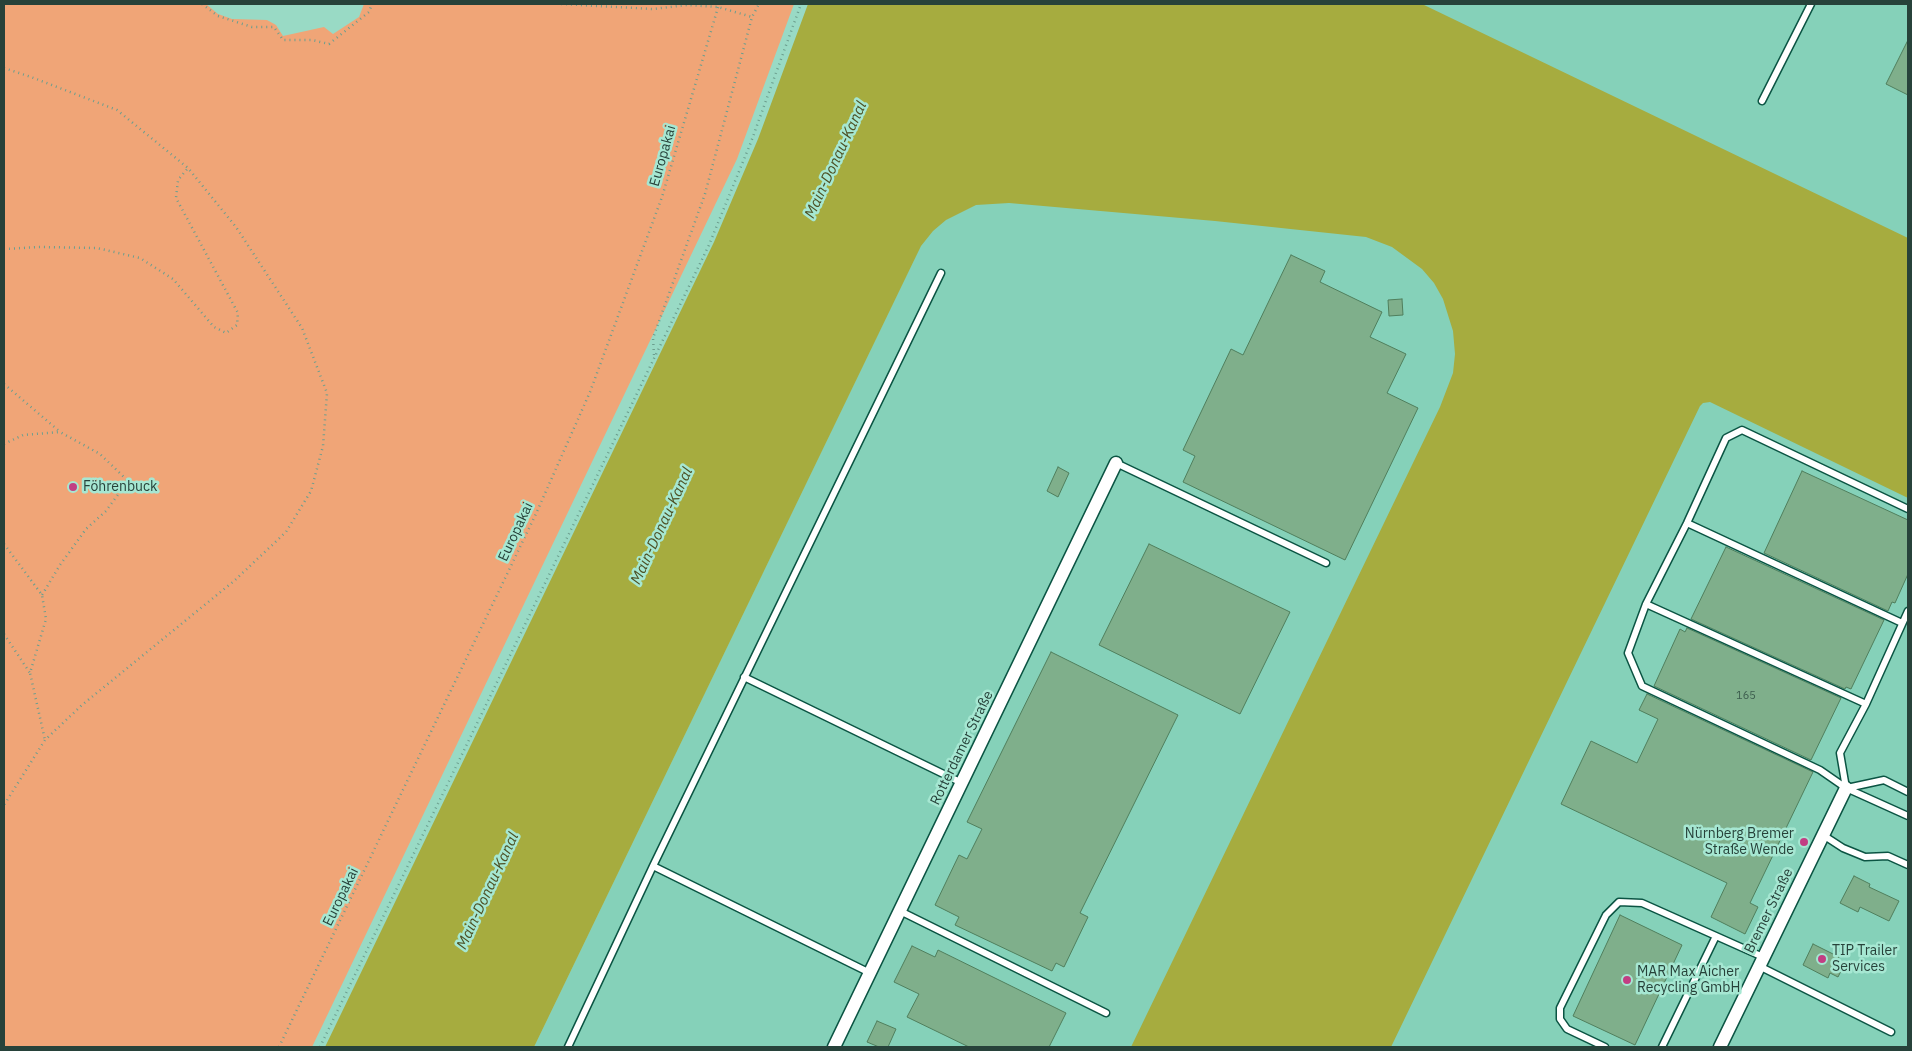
<!DOCTYPE html>
<meta charset="utf-8">
<style>
body{margin:0}
#map{position:relative;width:1912px;height:1051px;overflow:hidden;background:#99dac5;font-family:"IBM Plex Sans",sans-serif}
canvas{display:block}
.frame{position:absolute;inset:0;border:5px solid #27423a;pointer-events:none}
</style>
<div id="map">
<canvas width="1912" height="1051"></canvas>
<div class="frame"></div>
</div>
<script>
const g = document.querySelector('canvas').getContext('2d');
g.lineJoin = 'round';
function paint(path, color) {
  g.fillStyle = color;
  g.fill(path, 'evenodd');
}
function toPath(rows) {
  const path = new Path2D();
  for (const r of rows) {
    path.moveTo(r[0], r[1]);
    for (let i = 2; i < r.length; i += 2) path.lineTo(r[i], r[i + 1]);
  }
  return path;
}
function strokePath(path, color, width, dash) {
  g.strokeStyle = color;
  g.lineWidth = width;
  g.lineCap = dash ? 'butt' : 'round';
  g.setLineDash(dash || []);
  g.stroke(path);
}
function write(font, color, halo, rows, align = 'center') {
  g.font = font + ' "IBM Plex Sans",sans-serif';
  g.lineWidth = 5;
  g.setLineDash([]);
  g.textBaseline = 'middle';
  g.strokeStyle = halo;
  g.fillStyle = color;
  for (const [text, x, y, turn = 0] of rows) {
    g.save();
    g.translate(x, y);
    g.rotate((+turn || 0) * Math.PI / 180);
    g.textAlign = isNaN(turn) ? turn : align;
    if (halo) g.strokeText(text, 0, 0);
    g.fillText(text, 0, 0);
    g.restore();
  }
}
paint(toPath([
 [1026,4,1908,4,1908,1047,534,1047,913,262]
]), '#85d1b9');
paint(toPath([
 [4,4,206,4,218,14,232,19,267,20,276,25,283,36,324,27,333,34,359,17,364,4,794,4,737,159,312,1047,4,1047]
]), '#f0a577');
paint(toPath([
 [808,4,1422,4,1908,238,1908,498,1710,402,1703,403,1700,406,1391,1047,1131,1047,1440,407,1453,373,1455,354,1453,331,1443,299,1434,283,1422,269,1392,247,1366,237,1215,221,1009,203,976,205,946,220,933,231,921,246,534,1047,325,1047,714,242,758,139]
]), '#a6ac3f');
const building = toPath([
 [1908,40,1908,95,1886,84,1908,40],
 [1291,255,1325,271,1320,282,1382,312,1370,337,1406,354,1387,393,1418,408,1345,560,1183,482,1195,456,1183,450,1231,349,1243,355,1291,255],
 [1402,299,1403,315,1389,316,1388,300,1402,299],
 [1058,467,1069,473,1058,497,1047,491,1058,467],
 [1802,471,1908,520,1908,574,1895,603,1892,602,1888,611,1764,553,1802,471],
 [1149,544,1290,612,1240,714,1099,645,1149,544],
 [1726,547,1884,620,1851,689,1846,687,1845,689,1691,619,1726,547],
 [1687,628,1841,698,1811,760,1654,686,1680,629,1685,632,1687,628],
 [1051,652,1178,715,1080,913,1088,917,1064,967,1056,963,1052,971,955,925,959,917,935,905,959,855,967,859,982,829,967,822,1051,652],
 [1647,694,1813,772,1750,903,1758,907,1745,934,1711,917,1727,883,1561,804,1591,741,1637,763,1658,719,1639,710,1647,694],
 [1854,876,1870,884,1869,887,1899,901,1889,921,1860,907,1858,912,1840,903,1854,876],
 [1620,915,1682,945,1635,1045,1573,1016,1620,915],
 [1813,944,1839,957,1837,962,1844,965,1838,977,1830,973,1828,978,1803,965,1813,944],
 [912,946,935,957,938,950,1066,1013,1049,1047,969,1047,907,1017,919,994,894,982,912,946],
 [877,1021,896,1029,888,1047,879,1047,867,1042,877,1021]
]);
paint(building, '#7faf8b');
strokePath(building, '#507f5d', 1);
const lane = toPath([
 [1762,101,1811,4],
 [1116,463,1326,563],
 [1908,509,1742,430,1726,438,1687,523,1646,604,1628,653,1642,686,1820,770,1846,788,1908,816],
 [1687,523,1902,623],
 [1646,604,1866,704],
 [744,677,962,783],
 [1846,788,1840,753,1866,704,1908,611],
 [1847,788,1884,780,1908,792],
 [1823,835,1843,848,1865,857,1888,856,1908,865],
 [653,866,870,973],
 [900,911,1106,1013],
 [1759,966,1891,1032],
 [568,1047,653,866,941,273],
 [1605,1047,1567,1029,1560,1019,1560,1008,1606,915,1619,902,1642,903,1763,957],
 [1662,1047,1716,936]
]);
const street = toPath([
 [834,1047,1116,463],
 [1720,1047,1846,788]
]);
strokePath(lane, '#0b5443', 9);
strokePath(street, '#0b5443', 15);
strokePath(toPath([
 [202,4,218,16,252,27,274,27,283,40,312,40,329,44,369,12,372,4],
 [561,4,653,9,687,5,718,7,752,17],
 [4,68,31,77,117,110,188,168,236,227,302,328,327,393,323,446,311,491,286,532,234,581,82,705,45,740,4,805],
 [4,249,40,247,97,248,140,258,173,279,214,327,226,333,237,325,238,313,176,198,178,180,188,168],
 [654,355,653,338,705,194,752,17,759,4],
 [4,384,59,431],
 [4,444,23,435,60,432,100,454,128,481,106,511,86,529,60,565,42,595],
 [4,544,42,595,46,619,30,673,45,740],
 [4,634,30,673],
 [279,1047,535,516,590,392,662,197,719,4],
 [320,1047,709,245,751,142,801,4]
]), '#6c9e8e', 2.5, [1, 4]);
strokePath(lane, '#fff', 6);
strokePath(street, '#fff', 12);
for (const [x, y, r, color] of [
 [73,487,5,"#c23e83"],
 [1804,842,5,"#c23e83"],
 [1822,959,5,"#c23e83"],
 [1627,980,5,"#c23e83"]
]) {
  const dot = new Path2D();
  dot.arc(x, y, r, 0, 2 * Math.PI);
  g.fillStyle = color;
  g.fill(dot);
  strokePath(dot, '#a6e7d2', 2);
}
write('11px', '#3d5d4e', null, [
 ["165",1746,696]
]);
write('14px', '#27423a', '#a6e7d2', [
 ["Europakai",663,156,-74],
 ["Europakai",516,532,-65],
 ["Rotterdamer Straße",962,748,-64],
 ["Europakai",341,897,-64],
 ["Bremer Straße",1769,911,-64]
]);
write('14px', '#27423a', '#a6e7d2', [
 ["Föhrenbuck",83,487],
 ["Nürnberg Bremer",1794,834,"right"],
 ["Straße Wende",1794,850,"right"],
 ["TIP Trailer",1832,951],
 ["Services",1832,967],
 ["MAR Max Aicher",1637,972],
 ["Recycling GmbH",1637,988]
], 'left');
write('italic 15px', '#4d5024', '#a6e7d2', [
 ["Main-Donau-Kanal",836,160,-65],
 ["Main-Donau-Kanal",662,526,-65],
 ["Main-Donau-Kanal",488,891,-65]
]);
</script>
